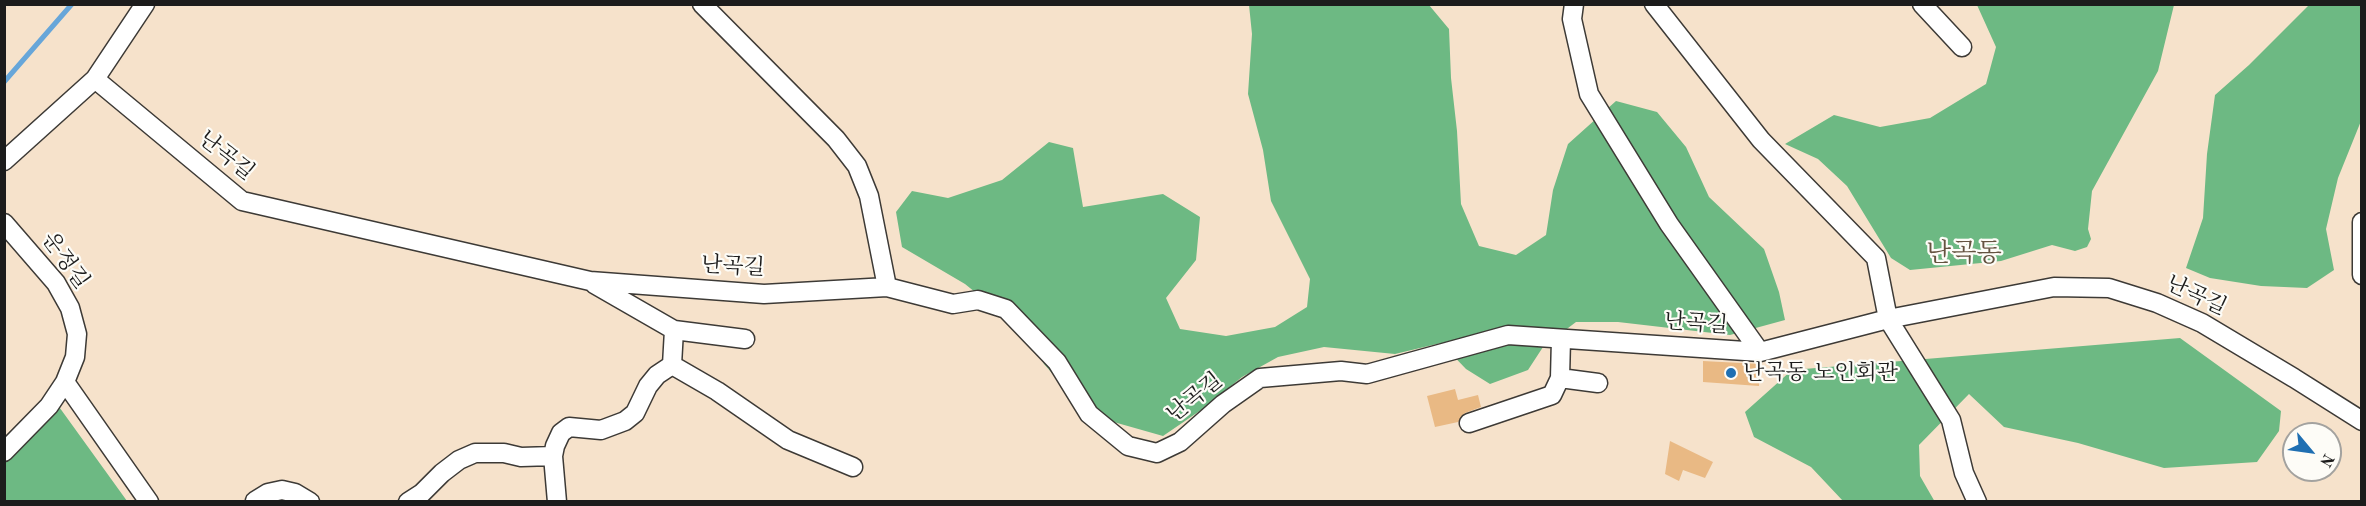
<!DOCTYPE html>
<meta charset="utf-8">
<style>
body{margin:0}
#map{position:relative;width:2366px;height:506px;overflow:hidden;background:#f6e2cb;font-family:"Old Standard TT",serif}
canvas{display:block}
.frame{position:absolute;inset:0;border:6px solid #1c1c1c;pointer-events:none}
.north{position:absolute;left:2282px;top:422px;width:60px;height:60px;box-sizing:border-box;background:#fdfcf7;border:2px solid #a3a29f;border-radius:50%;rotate:119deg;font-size:16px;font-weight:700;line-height:24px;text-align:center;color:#1c1c1c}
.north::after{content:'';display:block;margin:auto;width:21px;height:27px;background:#1f6fb2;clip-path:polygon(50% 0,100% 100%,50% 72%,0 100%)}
</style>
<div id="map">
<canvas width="2366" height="506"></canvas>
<div class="frame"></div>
<div class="north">N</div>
</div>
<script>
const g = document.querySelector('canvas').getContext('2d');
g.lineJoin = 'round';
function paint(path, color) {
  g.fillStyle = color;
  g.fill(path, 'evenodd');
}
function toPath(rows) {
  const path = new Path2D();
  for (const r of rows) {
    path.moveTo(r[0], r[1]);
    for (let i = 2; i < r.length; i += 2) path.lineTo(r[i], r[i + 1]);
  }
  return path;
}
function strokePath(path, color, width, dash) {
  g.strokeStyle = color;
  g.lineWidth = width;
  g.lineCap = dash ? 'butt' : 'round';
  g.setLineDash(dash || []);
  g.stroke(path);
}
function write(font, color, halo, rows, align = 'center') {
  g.font = font + ' "Old Standard TT","Noto Serif KR",serif';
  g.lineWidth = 4.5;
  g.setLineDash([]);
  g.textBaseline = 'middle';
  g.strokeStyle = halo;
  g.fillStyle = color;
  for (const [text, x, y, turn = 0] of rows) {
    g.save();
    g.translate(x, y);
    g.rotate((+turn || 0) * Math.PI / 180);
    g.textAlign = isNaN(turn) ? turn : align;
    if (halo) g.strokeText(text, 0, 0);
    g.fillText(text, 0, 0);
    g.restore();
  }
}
paint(toPath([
 [1249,5,1429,5,1449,29,1451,78,1457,131,1461,204,1479,246,1516,255,1546,235,1553,190,1568,144,1616,101,1657,112,1686,147,1709,197,1764,249,1779,292,1785,320,1730,335,1618,322,1576,322,1543,347,1528,370,1490,384,1466,369,1441,343,1395,354,1324,347,1278,357,1242,377,1204,408,1163,436,1089,415,1044,364,1027,334,965,284,902,247,896,212,912,191,948,198,1002,180,1049,142,1073,148,1083,207,1163,194,1200,217,1196,260,1166,298,1180,329,1226,336,1275,327,1307,307,1310,279,1271,201,1263,150,1248,94,1252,34],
 [1977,5,2174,5,2158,71,2092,191,2088,229,2091,239,2087,247,2075,251,2052,245,2001,261,1910,270,1891,258,1847,186,1818,159,1785,144,1834,115,1880,127,1930,118,1986,84,1996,47],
 [2309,5,2361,5,2361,121,2338,178,2326,229,2334,270,2307,288,2261,286,2210,278,2186,268,2203,218,2207,154,2215,95,2249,65],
 [2180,338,2281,411,2279,431,2257,462,2164,468,2078,443,2004,427,1969,394,1919,445,1920,476,1935,502,1843,501,1811,467,1754,437,1745,412,1792,370],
 [57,404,127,501,5,502,5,456]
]), '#6db983');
strokePath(toPath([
 [4,82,72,4]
]), '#67a6d9', 5);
paint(toPath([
 [1703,361,1760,364,1759,386,1703,382],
 [1455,389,1458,400,1478,395,1481,407,1465,413,1458,422,1435,427,1427,396],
 [1670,441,1713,462,1705,478,1683,470,1679,481,1665,474]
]), '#e9b984');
const minor = toPath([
 [702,4,836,139,857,166,869,196,887,287],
 [1574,4,1572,19,1589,94,1669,224,1760,352],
 [1654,4,1761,140,1876,258,1888,319,1951,420,1964,473,1977,502],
 [1922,4,1962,47],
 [95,79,242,201,590,281,764,294,887,287,953,304,978,300,1006,309,1057,362,1089,414,1128,446,1157,453,1180,442,1223,404,1260,378,1341,371,1367,374,1508,335,1760,352,1888,319,2054,287,2109,288,2157,303,2202,323,2294,378,2362,421],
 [4,161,95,79,145,4],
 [2362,222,2362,275],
 [4,223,56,283,70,308,77,334,75,357,65,382,49,406,4,452],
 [594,284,674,330,745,339],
 [674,330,672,365,717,391,788,440,853,467],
 [1560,378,1598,383],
 [65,382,149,502],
 [1469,423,1552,395,1560,378,1561,339],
 [255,501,268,493,282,490,295,493,310,502],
 [408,502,422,493,442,473,459,460,475,453,504,453,521,457,553,456],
 [557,502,553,456,555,446,561,433,569,427,601,430,625,421,635,413,648,386,657,375,672,365]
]);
strokePath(minor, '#3d3a36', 21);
strokePath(minor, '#fff', 18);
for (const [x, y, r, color] of [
 [1731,373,6,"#1f6fb2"]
]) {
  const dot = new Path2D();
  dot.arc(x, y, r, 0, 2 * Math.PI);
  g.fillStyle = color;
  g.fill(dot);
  strokePath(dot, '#fdfcf7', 2);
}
write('22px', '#1c1c1c', '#fdfcf7', [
 ["난곡길",226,156,39],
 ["운정길",65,261,54],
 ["난곡길",733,267,3],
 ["난곡길",2196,296,25],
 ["난곡길",1696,324,4],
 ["난곡길",1195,398,-39]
]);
write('22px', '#1c1c1c', '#fdfcf7', [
 ["난곡동 노인회관",1743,373]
], 'left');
write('26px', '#645340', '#fdfcf7', [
 ["난곡동",1964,254]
]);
</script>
